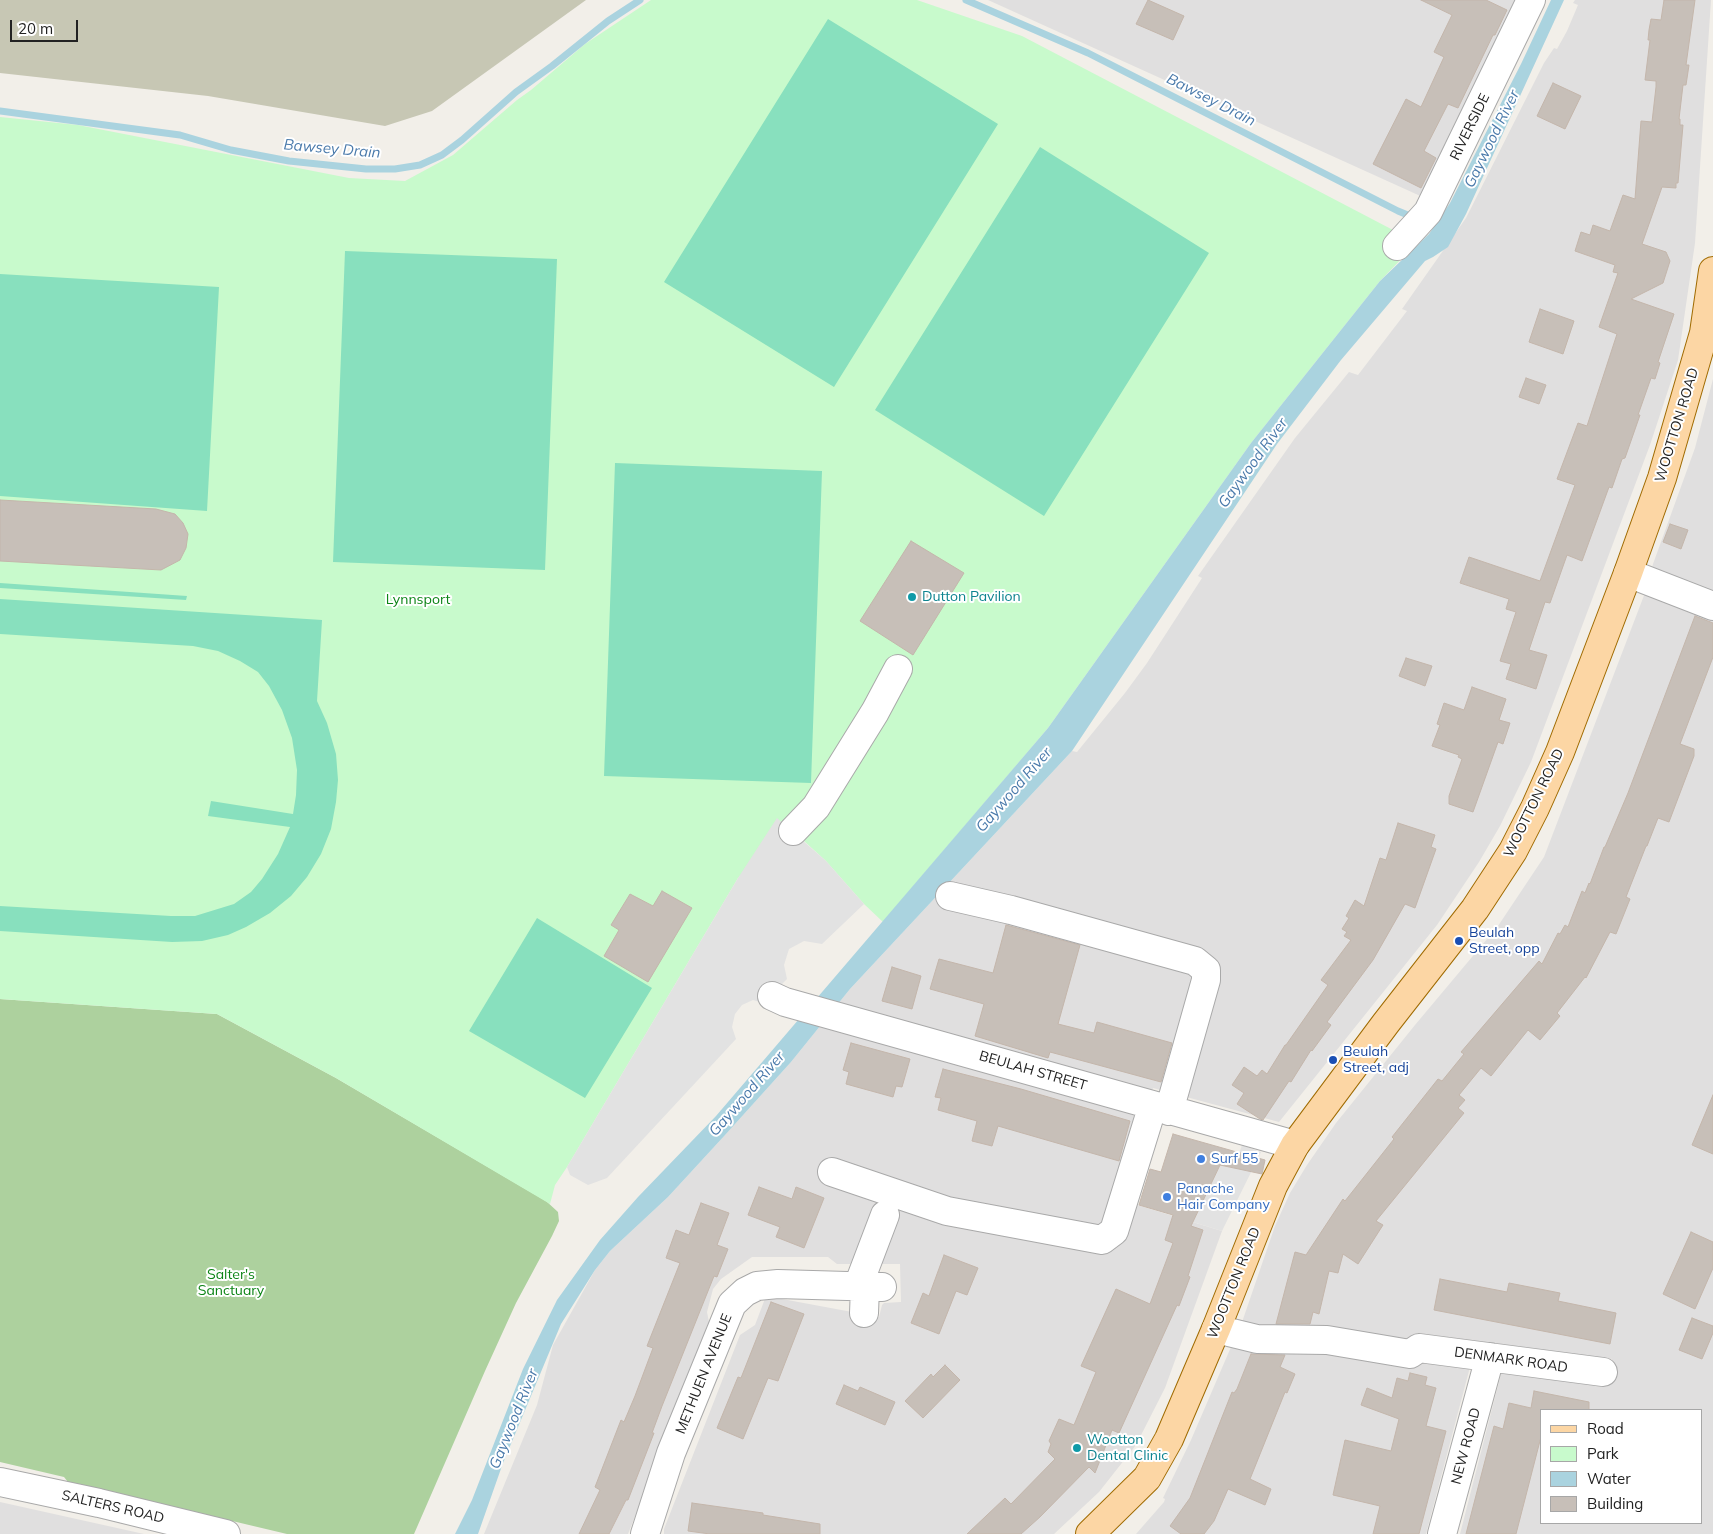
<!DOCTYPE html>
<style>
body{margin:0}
#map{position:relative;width:1713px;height:1534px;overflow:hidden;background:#f2efe9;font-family:Mulish,sans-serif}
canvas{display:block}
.legend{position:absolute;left:1540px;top:1409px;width:162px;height:115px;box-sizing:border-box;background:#fff;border:1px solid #a7a7a7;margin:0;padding:6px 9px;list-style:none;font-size:15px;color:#222}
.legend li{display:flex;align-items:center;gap:10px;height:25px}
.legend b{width:25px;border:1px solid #a7a7a7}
.scale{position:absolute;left:10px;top:20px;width:68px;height:22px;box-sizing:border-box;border:2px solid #222;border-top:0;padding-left:6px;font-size:15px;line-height:18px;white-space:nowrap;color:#222;-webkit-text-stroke:4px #fff;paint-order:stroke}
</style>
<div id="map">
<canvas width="1713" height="1534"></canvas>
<ul class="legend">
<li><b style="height:6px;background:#fcd6a4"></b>Road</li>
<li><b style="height:14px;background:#c8facc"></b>Park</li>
<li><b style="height:14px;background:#aad3df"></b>Water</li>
<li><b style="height:14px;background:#c7bfb8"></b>Building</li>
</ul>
<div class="scale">20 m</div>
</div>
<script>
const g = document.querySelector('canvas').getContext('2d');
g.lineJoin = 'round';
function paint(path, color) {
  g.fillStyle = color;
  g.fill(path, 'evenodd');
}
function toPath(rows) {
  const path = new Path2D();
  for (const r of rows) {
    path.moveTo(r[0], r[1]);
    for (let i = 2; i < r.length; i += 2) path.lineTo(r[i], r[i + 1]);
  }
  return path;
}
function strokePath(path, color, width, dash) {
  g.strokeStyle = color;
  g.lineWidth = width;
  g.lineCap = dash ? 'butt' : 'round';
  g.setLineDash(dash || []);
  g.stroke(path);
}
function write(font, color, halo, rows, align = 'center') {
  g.font = font + ' Mulish,sans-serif';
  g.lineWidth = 4;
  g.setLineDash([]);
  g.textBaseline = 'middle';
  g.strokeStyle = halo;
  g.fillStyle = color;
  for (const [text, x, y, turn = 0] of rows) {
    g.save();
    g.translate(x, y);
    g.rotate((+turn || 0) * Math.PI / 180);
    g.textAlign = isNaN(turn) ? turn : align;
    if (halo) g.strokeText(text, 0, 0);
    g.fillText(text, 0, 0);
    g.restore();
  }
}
paint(toPath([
 [988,0,1523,0,1427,199],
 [1575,0,1711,0,1695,243,1678,360,1650,445,1531,762,1500,826,1479,862,1437,925,1279,1122,1153,1088,1118,1199,1222,1231,1165,1388,1136,1445,1099,1492,1054,1534,664,1534,664,1529,740,1335,755,1325,766,1296,879,1317,882,1305,884,1303,901,1302,900,1264,837,1264,828,1257,752,1257,721,1279,713,1289,707,1312,710,1327,628,1534,484,1534,537,1405,553,1345,595,1270,610,1251,668,1197,726,1134,791,1062,850,989,1072,751,1077,752,1125,693,1147,663,1202,578,1198,576,1295,438,1349,372,1358,375,1407,311,1402,309,1466,218,1544,63,1554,48,1557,49,1567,31,1578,5,1573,3],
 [1713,379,1713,1534,1460,1534,1502,1370,1605,1384,1612,1359,1417,1333,1410,1358,1470,1367,1426,1534,1136,1534,1164,1502,1165,1499,1163,1498,1191,1440,1234,1340,1240,1328,1275,1226,1290,1193,1307,1165,1336,1123,1415,1025,1498,926,1544,857,1648,585,1653,564,1695,448],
 [1542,1410,1702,1410,1702,1523,1542,1523],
 [0,1502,144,1534,0,1534]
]), '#e0dfdf');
paint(toPath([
 [0,0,586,0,432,111,385,126,208,96,0,73]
]), '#c7c7b4');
paint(toPath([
 [0,999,217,1014,336,1078,546,1201,558,1212,559,1221,552,1236,516,1303,485,1371,414,1534,287,1534,68,1482,64,1477,0,1462]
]), '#add19e');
paint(toPath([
 [651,0,917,0,1022,36,1393,230,1407,253,1380,281,1251,443,1048,728,883,922,864,904,826,861,793,831,738,878,567,1167,555,1185,550,1204,336,1078,217,1014,0,999,0,117,78,125,349,178,405,181,453,155,517,100,531,90,585,44]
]), '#c8facc');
paint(toPath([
 [828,19,998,124,834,387,664,282],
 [1040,147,1209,253,1044,516,875,410],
 [345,251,557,259,545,570,333,562],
 [0,274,219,287,207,511,0,496],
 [615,463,822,471,811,783,604,776],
 [0,583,187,596,186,600,0,588],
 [0,599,322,620,317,701,327,723,336,754,338,780,336,802,331,829,321,854,307,877,291,896,270,913,246,927,228,935,202,941,172,942,0,931,0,906,171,916,195,916,234,904,251,892,262,879,278,854,290,827,208,816,211,801,293,814,296,795,297,770,292,738,282,710,269,686,258,672,240,661,218,651,193,646,0,634],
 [537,918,652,988,585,1098,469,1031]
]), '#88e0be');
paint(toPath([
 [777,818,826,861,864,904,822,944,804,941,789,949,784,965,787,979,763,1003,753,1000,742,1005,735,1014,732,1027,736,1039,607,1178,588,1185,570,1175,567,1167,738,878],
 [1242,1145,1261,1152,1222,1231,1193,1222,1220,1165,1234,1168]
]), '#e2e2e2');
paint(toPath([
 [1551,0,1564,0,1466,214,1448,247,1433,257,1425,261,1341,360,1277,444,1072,751,850,989,791,1062,726,1134,668,1197,610,1251,595,1270,561,1324,503,1463,478,1534,455,1534,472,1500,523,1369,557,1300,600,1240,638,1197,716,1116,1048,728,1251,443,1380,281,1429,234,1450,203,1521,64]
]), '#aad3df');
strokePath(toPath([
 [966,0,1088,53,1398,211,1415,218],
 [0,111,180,135,231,150,289,161,366,169,395,169,420,165,442,155,462,140,516,92,552,66,608,21,640,0]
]), '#aad3df', 7);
const building = toPath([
 [1148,0,1184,16,1173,40,1136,24,1148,0],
 [1421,0,1486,0,1507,10,1495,35,1493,35,1458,108,1448,104,1424,151,1436,158,1421,188,1373,164,1406,99,1421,107,1444,57,1434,52,1452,15,1421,0],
 [1664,0,1695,0,1686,65,1689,65,1686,85,1683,85,1679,119,1680,119,1680,125,1683,125,1678,183,1676,183,1676,188,1662,187,1642,244,1666,252,1670,261,1663,283,1631,299,1674,314,1658,362,1660,363,1655,379,1651,378,1638,415,1640,415,1625,458,1622,459,1612,488,1609,487,1582,561,1567,555,1550,603,1545,602,1529,650,1547,655,1536,689,1506,679,1511,664,1500,661,1516,612,1506,609,1509,599,1460,583,1469,557,1540,581,1575,485,1557,479,1578,423,1587,426,1617,334,1599,327,1618,273,1613,272,1615,265,1575,251,1581,232,1590,235,1593,225,1610,231,1623,195,1635,199,1641,121,1652,122,1656,87,1656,81,1645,80,1650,40,1648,40,1649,30,1651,19,1661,20,1664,0],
 [1553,83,1581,96,1565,129,1537,116,1553,83],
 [1540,309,1574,321,1563,354,1529,342,1540,309],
 [1526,378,1546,385,1539,404,1519,397,1526,378],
 [0,500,156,509,175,514,183,523,188,534,186,548,180,560,161,570,0,561,0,500],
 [1670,524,1688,530,1681,549,1663,542,1670,524],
 [911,541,964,573,913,655,860,621,911,541],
 [1695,616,1713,623,1713,657,1680,744,1694,749,1694,756,1669,822,1658,818,1647,846,1646,846,1626,897,1630,899,1616,934,1610,932,1586,978,1585,977,1557,1013,1560,1016,1540,1040,1528,1030,1491,1076,1481,1068,1459,1095,1465,1100,1458,1108,1464,1113,1376,1221,1383,1225,1358,1264,1343,1254,1338,1273,1329,1271,1319,1314,1313,1312,1310,1324,1276,1324,1295,1252,1306,1255,1343,1199,1345,1201,1394,1139,1392,1137,1438,1079,1442,1081,1464,1054,1461,1052,1539,961,1542,964,1558,933,1560,934,1565,925,1568,927,1582,891,1585,893,1589,883,1590,884,1604,847,1605,847,1628,793,1695,616],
 [1406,658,1432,666,1425,686,1399,676,1406,658],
 [1472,687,1506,699,1499,720,1510,723,1503,744,1498,742,1473,812,1449,804,1449,796,1462,759,1458,757,1459,755,1432,746,1440,725,1437,724,1444,703,1464,710,1472,687],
 [1398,823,1435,835,1431,847,1436,849,1415,908,1405,904,1373,960,1327,1022,1331,1025,1312,1051,1311,1050,1291,1082,1289,1081,1263,1120,1260,1119,1237,1104,1244,1093,1232,1085,1244,1067,1257,1076,1262,1070,1267,1074,1285,1045,1286,1045,1328,985,1321,980,1351,940,1344,936,1347,932,1342,929,1349,918,1346,916,1355,900,1364,906,1380,858,1386,860,1398,823],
 [662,891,692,908,648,982,604,956,619,930,611,925,630,894,653,906,662,891],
 [1006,925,1080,945,1058,1024,1094,1033,1097,1022,1172,1043,1161,1082,1050,1052,1048,1058,975,1036,984,1004,930,989,939,959,993,973,1006,925],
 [892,967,921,976,912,1009,882,1001,892,967],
 [851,1043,910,1059,902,1087,896,1086,893,1097,846,1084,849,1072,843,1070,851,1043],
 [943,1069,1021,1089,1130,1121,1119,1161,998,1126,992,1146,972,1141,977,1121,938,1110,941,1098,935,1097,943,1069],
 [1713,1095,1713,1154,1692,1145,1713,1095],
 [1173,1134,1265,1160,1262,1174,1220,1165,1191,1226,1203,1230,1188,1276,1190,1277,1179,1306,1177,1305,1119,1433,1112,1430,1095,1473,1089,1467,1040,1517,1021,1534,967,1534,1005,1498,1011,1504,1055,1459,1048,1452,1051,1444,1049,1441,1059,1419,1074,1425,1096,1372,1081,1366,1116,1289,1150,1304,1173,1243,1165,1240,1173,1215,1139,1205,1150,1169,1161,1172,1173,1134],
 [759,1187,792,1199,796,1187,824,1198,804,1248,776,1237,780,1227,748,1215,759,1187],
 [701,1203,729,1213,717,1245,728,1249,717,1277,714,1276,662,1406,652,1433,654,1433,628,1500,626,1500,609,1534,579,1534,600,1490,595,1487,621,1420,624,1422,635,1396,653,1348,647,1346,680,1263,666,1258,676,1230,689,1235,701,1203],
 [1691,1232,1713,1242,1713,1268,1695,1309,1663,1294,1691,1232],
 [944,1255,978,1268,967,1295,956,1291,939,1334,911,1323,923,1293,929,1296,944,1255],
 [1440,1279,1507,1292,1509,1283,1560,1293,1558,1301,1616,1313,1610,1344,1434,1310,1440,1279],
 [771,1302,804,1314,778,1381,768,1378,743,1439,717,1428,738,1377,741,1378,771,1302],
 [1692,1318,1713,1326,1713,1333,1702,1359,1679,1350,1692,1318],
 [1251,1354,1285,1355,1280,1367,1295,1374,1287,1393,1285,1392,1250,1479,1271,1489,1265,1505,1228,1489,1214,1521,1204,1534,1181,1534,1170,1526,1190,1498,1232,1392,1234,1393,1237,1389,1251,1354],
 [945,1365,960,1380,923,1418,905,1401,931,1374,933,1377,945,1365],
 [1410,1373,1427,1377,1425,1385,1436,1388,1426,1426,1446,1431,1419,1534,1373,1534,1380,1506,1333,1495,1345,1440,1391,1451,1399,1419,1361,1405,1367,1388,1392,1398,1397,1378,1408,1381,1410,1373],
 [844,1385,858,1391,860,1387,895,1402,885,1425,836,1404,844,1385],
 [1534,1391,1589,1402,1589,1410,1542,1410,1542,1433,1516,1534,1466,1534,1494,1426,1503,1429,1509,1403,1531,1408,1534,1391],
 [692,1503,763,1513,763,1515,820,1524,820,1534,710,1534,688,1531,692,1503]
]);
paint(building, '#c7bfb8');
strokePath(building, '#c4b6ab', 1);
const minor = toPath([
 [1397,246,1428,212,1531,0],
 [1628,573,1713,606],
 [793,831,816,807,875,712,898,669],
 [950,896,1011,910,1195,961,1206,970,1206,980,1169,1111],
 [772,996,785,1002,1295,1145],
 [832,1172,947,1211,1102,1240,1114,1231,1153,1105],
 [858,1286,885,1215],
 [864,1313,865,1287],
 [1216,1329,1257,1339,1327,1340,1410,1354,1419,1348,1603,1372],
 [0,1482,99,1503,226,1534],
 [645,1534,671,1453,732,1304,745,1292,757,1286,778,1284,882,1287],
 [1442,1534,1490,1357]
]);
const major = toPath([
 [1090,1534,1147,1478,1169,1439,1216,1329,1273,1186,1295,1145,1386,1023,1475,909,1513,851,1535,808,1560,752,1628,573,1662,478,1704,333,1713,271]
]);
strokePath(minor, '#a9a9a9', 30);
strokePath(major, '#a06b00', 30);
strokePath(minor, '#fff', 28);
strokePath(major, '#fcd6a4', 28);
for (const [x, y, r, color] of [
 [912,597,5,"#0f9aa8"],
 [1459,941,5,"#1a4fb4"],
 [1333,1060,5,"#1a4fb4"],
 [1201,1159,5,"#3f7fe0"],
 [1167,1197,5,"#3f7fe0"],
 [1077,1448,5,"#0f9aa8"]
]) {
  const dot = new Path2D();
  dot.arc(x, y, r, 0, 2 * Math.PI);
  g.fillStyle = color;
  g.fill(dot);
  strokePath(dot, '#fff', 2);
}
write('14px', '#222', '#fff', [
 ["RIVERSIDE",1470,127,-64],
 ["WOOTTON ROAD",1677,425,-73],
 ["WOOTTON ROAD",1534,803,-64],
 ["BEULAH STREET",1033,1071,16],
 ["WOOTTON ROAD",1234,1283,-68],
 ["DENMARK ROAD",1511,1360,8],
 ["METHUEN AVENUE",704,1374,-68],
 ["NEW ROAD",1466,1446,-75],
 ["SALTERS ROAD",113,1507,13]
]);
write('14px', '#0d838f', '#fff', [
 ["Dutton Pavilion",922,597],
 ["Wootton",1087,1440],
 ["Dental Clinic",1087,1456]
], 'left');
write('14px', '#0c8416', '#fff', [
 ["Lynnsport",418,600],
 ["Salter's",231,1275],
 ["Sanctuary",231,1291]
]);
write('14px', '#164399', '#fff', [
 ["Beulah",1469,933],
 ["Street, opp",1469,949],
 ["Beulah",1343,1052],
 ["Street, adj",1343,1068]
], 'left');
write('14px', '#366cbe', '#fff', [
 ["Surf 55",1211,1159],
 ["Panache",1177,1189],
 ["Hair Company",1177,1205]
], 'left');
write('italic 15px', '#4a7aab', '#fff', [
 ["Bawsey Drain",1211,100,27],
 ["Gaywood River",1492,139,-64],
 ["Bawsey Drain",332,149,5],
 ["Gaywood River",1253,463,-54],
 ["Gaywood River",1014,790,-49],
 ["Gaywood River",747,1094,-49],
 ["Gaywood River",514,1419,-68]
]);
</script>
